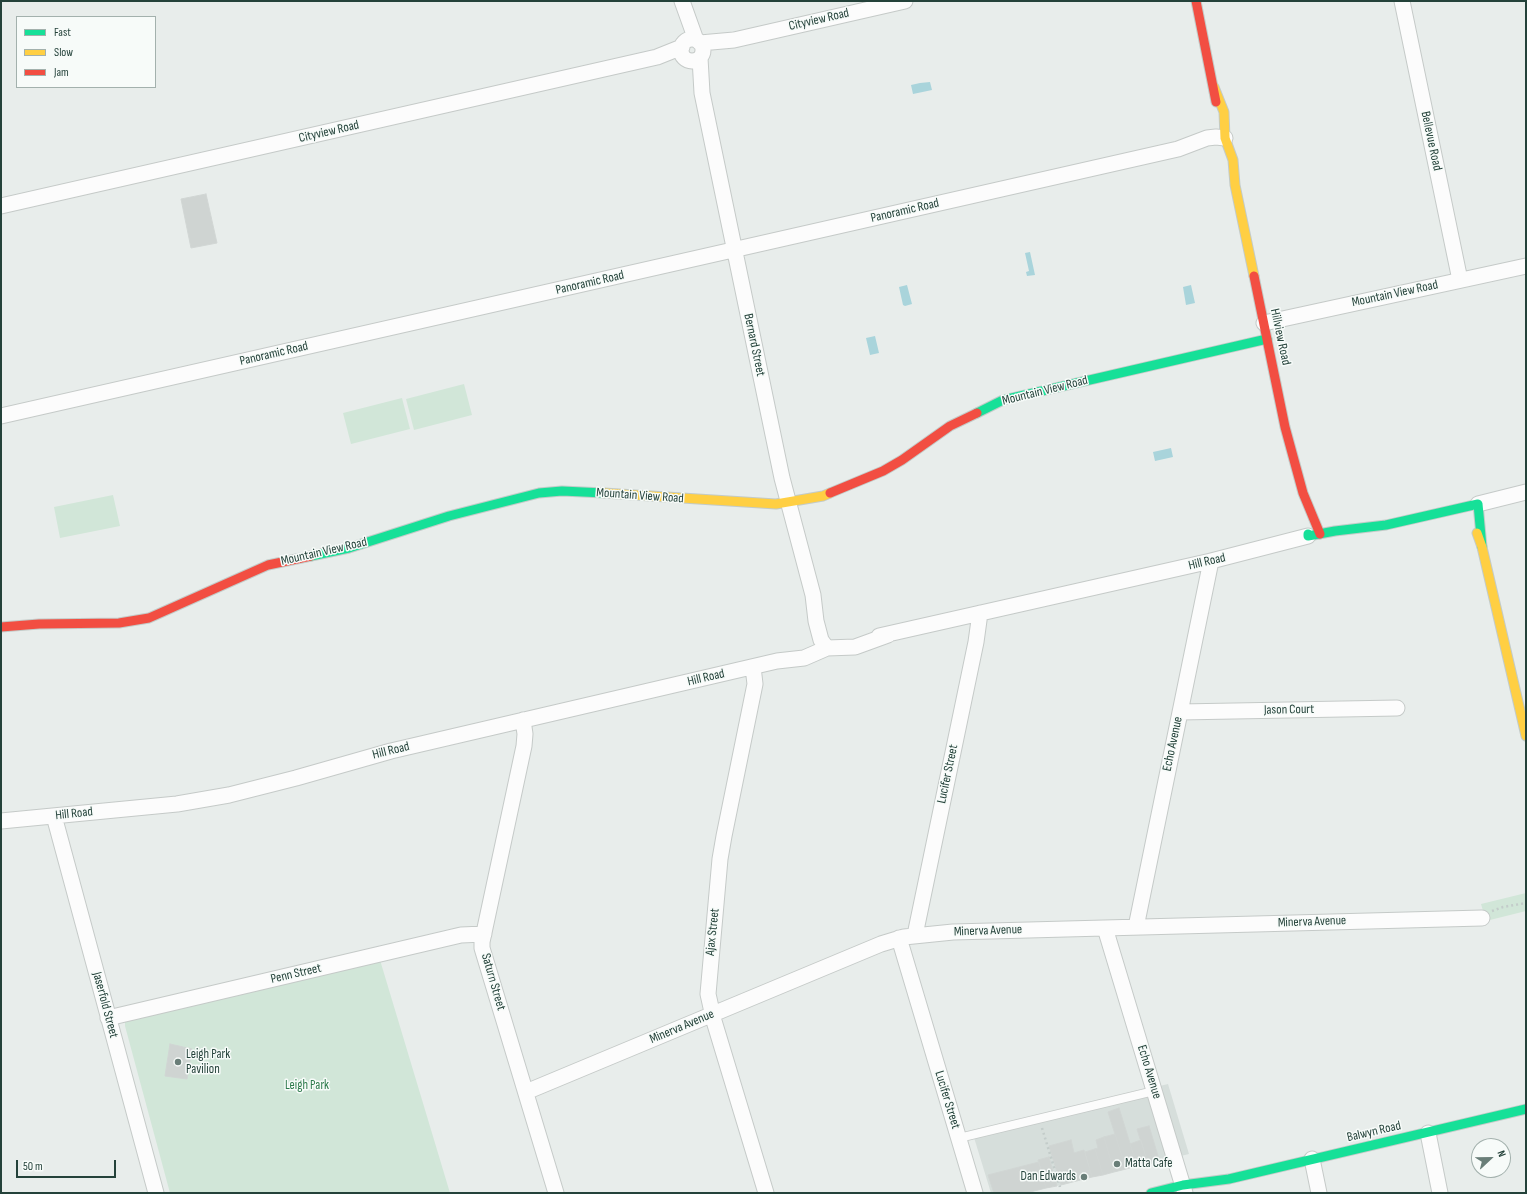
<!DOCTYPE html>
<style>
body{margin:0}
#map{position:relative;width:1527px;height:1194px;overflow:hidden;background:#e8edeb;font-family:"Sofia Sans Condensed",sans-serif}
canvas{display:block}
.frame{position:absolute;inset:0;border:2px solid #24423a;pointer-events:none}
.legend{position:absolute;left:16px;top:16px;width:140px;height:72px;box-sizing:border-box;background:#f7fbf9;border:1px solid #a3b1ad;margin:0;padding:5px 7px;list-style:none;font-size:12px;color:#24423a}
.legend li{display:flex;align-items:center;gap:8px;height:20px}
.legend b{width:20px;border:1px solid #a3b1ad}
.north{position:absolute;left:1471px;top:1138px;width:40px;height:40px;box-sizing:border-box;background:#f7fbf9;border:1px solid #a3b1ad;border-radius:50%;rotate:68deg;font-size:11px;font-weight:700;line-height:16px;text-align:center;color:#24423a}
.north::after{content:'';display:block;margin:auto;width:14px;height:18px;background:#697e78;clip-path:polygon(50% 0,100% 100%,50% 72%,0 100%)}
.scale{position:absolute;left:16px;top:1160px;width:100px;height:18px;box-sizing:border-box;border:2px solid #24423a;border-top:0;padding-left:5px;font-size:12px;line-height:14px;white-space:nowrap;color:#24423a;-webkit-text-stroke:3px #f7fbf9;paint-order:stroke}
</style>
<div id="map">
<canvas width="1527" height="1194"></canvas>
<div class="frame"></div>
<ul class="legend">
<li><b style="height:5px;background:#16e098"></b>Fast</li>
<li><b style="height:5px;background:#ffcf43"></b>Slow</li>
<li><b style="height:5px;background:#f24e42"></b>Jam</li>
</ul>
<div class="north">N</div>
<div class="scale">50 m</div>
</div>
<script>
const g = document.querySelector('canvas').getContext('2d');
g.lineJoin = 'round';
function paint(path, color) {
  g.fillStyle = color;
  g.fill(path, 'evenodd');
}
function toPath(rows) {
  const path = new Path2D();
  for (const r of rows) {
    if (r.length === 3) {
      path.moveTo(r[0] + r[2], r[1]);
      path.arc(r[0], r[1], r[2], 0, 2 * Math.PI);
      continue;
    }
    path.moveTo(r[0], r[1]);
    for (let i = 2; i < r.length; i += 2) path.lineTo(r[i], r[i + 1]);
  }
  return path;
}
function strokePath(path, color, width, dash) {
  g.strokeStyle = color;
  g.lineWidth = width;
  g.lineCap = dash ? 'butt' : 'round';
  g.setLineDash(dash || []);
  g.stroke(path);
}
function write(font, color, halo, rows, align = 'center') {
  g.font = font + ' "Sofia Sans Condensed",sans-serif';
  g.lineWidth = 3;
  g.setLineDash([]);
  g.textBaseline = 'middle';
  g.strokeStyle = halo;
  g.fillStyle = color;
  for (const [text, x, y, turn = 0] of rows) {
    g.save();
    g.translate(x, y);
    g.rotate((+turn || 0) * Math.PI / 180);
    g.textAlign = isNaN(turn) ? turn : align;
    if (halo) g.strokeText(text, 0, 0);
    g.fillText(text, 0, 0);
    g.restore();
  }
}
paint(toPath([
 [1168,1084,1189,1154,1026,1193,991,1193,972,1131]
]), '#d6dedb');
paint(toPath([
 [464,384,472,415,414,430,406,399],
 [402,398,410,429,351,444,343,413],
 [113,495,120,526,60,538,54,507],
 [1526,893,1526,911,1486,921,1481,904],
 [380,960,450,1193,170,1193,125,1026,125,1022]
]), '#d1e6d8');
paint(toPath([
 [930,82,932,90,913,94,911,85,920,83],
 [1030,252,1035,275,1027,276,1026,272,1029,271,1025,253],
 [907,285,912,304,905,306,903,305,899,287],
 [1191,285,1195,303,1186,305,1183,287],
 [875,336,879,353,870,355,866,338],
 [1171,448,1173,457,1155,461,1153,452]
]), '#a9d4db');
const building = toPath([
 [206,194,217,243,191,248,181,199,206,194],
 [170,1044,192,1049,187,1079,165,1076,170,1044],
 [1119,1108,1137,1166,1126,1169,1108,1112,1119,1108],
 [1149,1126,1158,1156,1154,1163,1148,1164,1137,1129,1149,1126],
 [1115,1134,1126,1169,1114,1172,1104,1137,1115,1134],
 [1104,1137,1114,1172,1103,1175,1095,1149,1098,1148,1096,1140,1104,1137],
 [1071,1140,1074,1153,1084,1150,1092,1177,1061,1185,1049,1146,1071,1140],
 [1141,1140,1148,1164,1137,1166,1130,1144,1141,1140],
 [1095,1149,1103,1175,1092,1177,1085,1152,1095,1149],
 [1049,1157,1057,1186,1046,1188,1038,1160,1049,1157],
 [1039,1162,1046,1188,1026,1193,994,1193,988,1175,1039,1162]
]);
paint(building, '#cfd4d2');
strokePath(building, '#d1d6d4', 1);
const lane = toPath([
 [959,1138,1154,1091]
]);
const street = toPath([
 [682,1,696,40],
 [1402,1,1460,280],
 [692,50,11],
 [700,43,734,40,905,1],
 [700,58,702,93,782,478,813,595,816,621,821,640,827,648],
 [1,206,657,57,682,47],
 [1264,323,1526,266],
 [1,416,1178,149,1207,138,1216,137,1225,138],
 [1478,504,1526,492],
 [879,636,1211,561,1308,536],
 [753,667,755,684,724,836,720,859,708,994,714,1021,766,1193],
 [1180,712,1397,708],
 [523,720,525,734,524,746,482,942,482,948,556,1193],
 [54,816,156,1193],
 [1,821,177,804,229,795,296,778,391,751,777,661,804,658,827,648,855,647,888,635],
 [1136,927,1211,561],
 [1105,928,1185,1193],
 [915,935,976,642,980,613],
 [899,938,975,1193],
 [108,1018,461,935,484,934],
 [526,1092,881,944,904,937,953,932,1482,918],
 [1428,1133,1440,1193],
 [1312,1159,1319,1193]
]);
const fast = toPath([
 [977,413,1003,400,1267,339],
 [1308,534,1308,536,1335,531,1386,525,1478,504,1482,547],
 [311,556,349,548,449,516,539,493,562,491,604,493],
 [1151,1193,1183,1185,1229,1179,1526,1109]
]);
const slow = toPath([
 [1214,87,1224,112,1225,138,1233,160,1235,185,1254,276],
 [604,493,776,504,823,496,830,493],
 [1477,533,1482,547,1526,736]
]);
const jam = toPath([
 [1196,1,1216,102],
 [1254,276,1285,427,1303,493,1320,534],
 [830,493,883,471,902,460,950,426,977,413],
 [1,627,39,624,119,623,149,618,268,565,311,556]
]);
strokePath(lane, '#c5cac8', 10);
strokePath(street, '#c5cac8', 17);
strokePath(fast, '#c3cbc8', 11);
strokePath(slow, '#c3cbc8', 11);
strokePath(jam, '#c3cbc8', 11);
strokePath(toPath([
 [1492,911,1503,907,1526,903],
 [1042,1128,1060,1187]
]), '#c3ccca', 2.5, [2, 3]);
strokePath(lane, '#fcfcfc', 8);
strokePath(street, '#fcfcfc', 15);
strokePath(fast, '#16e098', 9);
strokePath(slow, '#ffcf43', 9);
strokePath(jam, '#f24e42', 9);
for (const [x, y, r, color] of [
 [178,1062,4,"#697e78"],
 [1117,1164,4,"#697e78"],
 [1084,1177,4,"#697e78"]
]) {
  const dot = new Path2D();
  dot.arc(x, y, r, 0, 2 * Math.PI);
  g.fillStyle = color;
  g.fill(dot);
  strokePath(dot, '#f7fbf9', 1.5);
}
write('13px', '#24423a', '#f7fbf9', [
 ["Cityview Road",819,20,-13],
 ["Cityview Road",329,132,-13],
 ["Bellevue Road",1431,141,78],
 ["Panoramic Road",905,211,-13],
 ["Panoramic Road",590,283,-13],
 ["Mountain View Road",1395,294,-12],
 ["Hillview Road",1280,337,78],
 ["Bernard Street",754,345,78],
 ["Panoramic Road",274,354,-13],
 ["Mountain View Road",1045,391,-14],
 ["Mountain View Road",640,496,4],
 ["Mountain View Road",324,552,-13],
 ["Hill Road",1207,562,-13],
 ["Hill Road",706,678,-13],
 ["Jason Court",1289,710,-1],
 ["Echo Avenue",1173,744,-78],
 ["Hill Road",391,751,-14],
 ["Lucifer Street",948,774,-78],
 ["Hill Road",74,814,-6],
 ["Minerva Avenue",1312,922,-2],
 ["Minerva Avenue",988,931,-2],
 ["Ajax Street",713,932,-84],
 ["Penn Street",296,974,-13],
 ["Saturn Street",493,982,74],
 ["Jaserfold Street",105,1005,75],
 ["Minerva Avenue",682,1027,-23],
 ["Echo Avenue",1149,1072,73],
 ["Lucifer Street",947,1100,73],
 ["Balwyn Road",1374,1132,-13]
]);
write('13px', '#24423a', '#f7fbf9', [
 ["Leigh Park",186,1055],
 ["Pavilion",186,1070],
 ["Matta Cafe",1125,1164],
 ["Dan Edwards",1076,1177,"right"]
], 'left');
write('13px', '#2d7a4b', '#f7fbf9', [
 ["Leigh Park",307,1086]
]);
</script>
